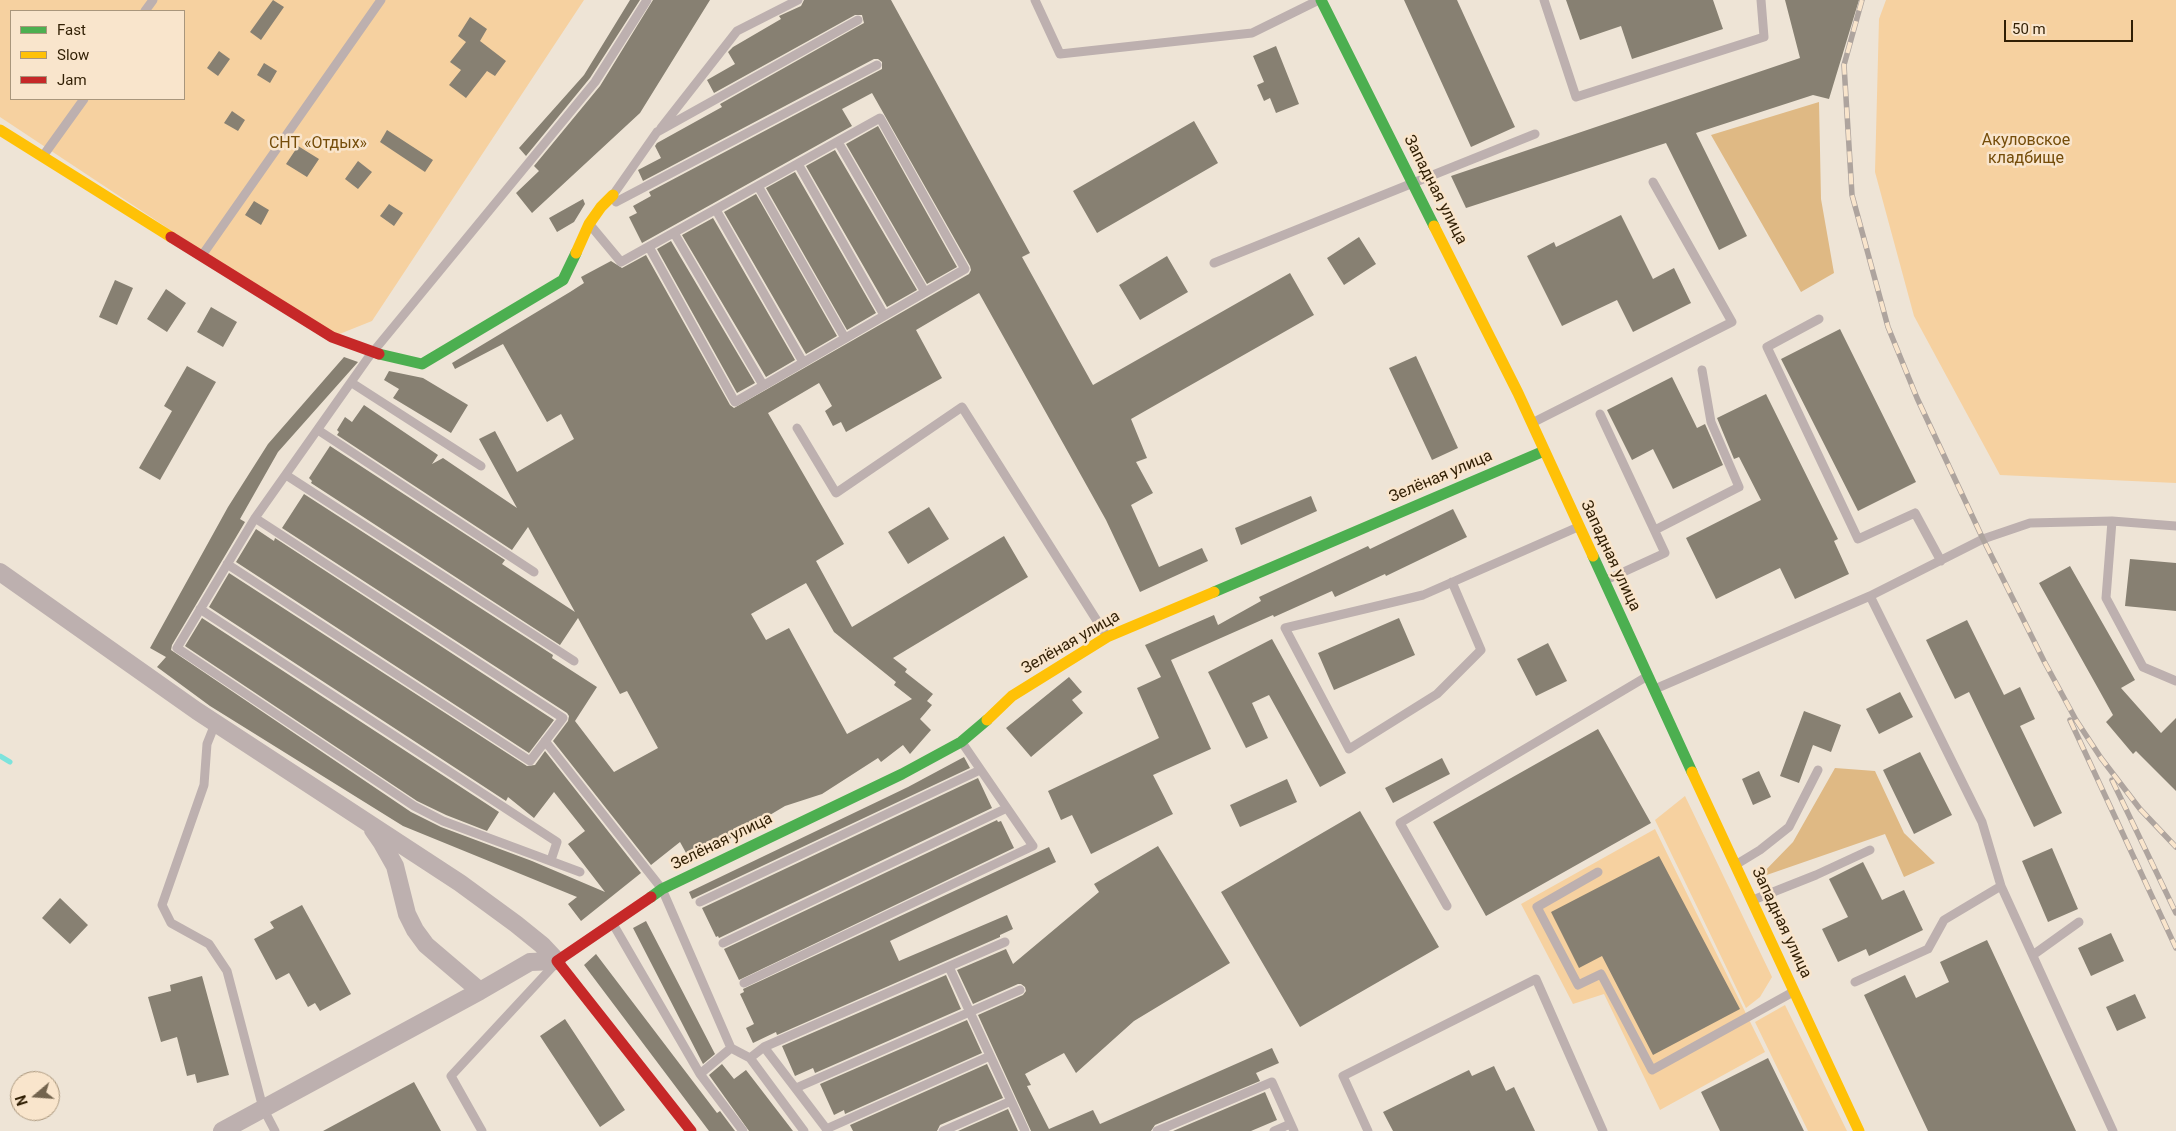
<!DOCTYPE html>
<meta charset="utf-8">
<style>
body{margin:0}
#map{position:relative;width:2176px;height:1131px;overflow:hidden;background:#eee4d6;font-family:Roboto,sans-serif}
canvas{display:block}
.legend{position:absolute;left:10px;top:10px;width:175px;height:90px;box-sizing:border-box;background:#f9e5cc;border:1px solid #a9967c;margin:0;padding:6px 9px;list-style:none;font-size:15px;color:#311f04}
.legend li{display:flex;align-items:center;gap:10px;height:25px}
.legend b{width:25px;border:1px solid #a9967c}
.north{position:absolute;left:10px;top:1071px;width:50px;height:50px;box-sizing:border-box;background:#f9e5cc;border:1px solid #a9967c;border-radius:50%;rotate:252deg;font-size:14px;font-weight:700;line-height:20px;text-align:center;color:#311f04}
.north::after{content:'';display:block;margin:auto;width:18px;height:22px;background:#73644e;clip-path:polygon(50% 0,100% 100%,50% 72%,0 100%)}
.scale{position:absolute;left:2004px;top:20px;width:129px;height:22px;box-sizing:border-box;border:2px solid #311f04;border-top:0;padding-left:6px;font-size:15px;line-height:18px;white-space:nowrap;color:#311f04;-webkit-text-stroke:4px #f9e5cc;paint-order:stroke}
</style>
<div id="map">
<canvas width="2176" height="1131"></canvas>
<ul class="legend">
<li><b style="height:6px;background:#4caf50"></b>Fast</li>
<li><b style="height:6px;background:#ffc107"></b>Slow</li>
<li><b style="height:6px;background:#c62828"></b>Jam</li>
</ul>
<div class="north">N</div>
<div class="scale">50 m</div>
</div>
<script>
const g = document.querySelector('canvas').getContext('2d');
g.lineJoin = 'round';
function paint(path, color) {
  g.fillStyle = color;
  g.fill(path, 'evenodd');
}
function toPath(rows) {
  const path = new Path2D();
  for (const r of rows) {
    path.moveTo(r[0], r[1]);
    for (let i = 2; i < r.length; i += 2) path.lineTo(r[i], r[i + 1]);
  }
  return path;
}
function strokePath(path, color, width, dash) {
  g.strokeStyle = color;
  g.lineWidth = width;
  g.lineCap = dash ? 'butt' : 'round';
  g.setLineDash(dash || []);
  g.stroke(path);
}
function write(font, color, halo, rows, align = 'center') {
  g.font = font + ' Roboto,sans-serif';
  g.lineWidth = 5;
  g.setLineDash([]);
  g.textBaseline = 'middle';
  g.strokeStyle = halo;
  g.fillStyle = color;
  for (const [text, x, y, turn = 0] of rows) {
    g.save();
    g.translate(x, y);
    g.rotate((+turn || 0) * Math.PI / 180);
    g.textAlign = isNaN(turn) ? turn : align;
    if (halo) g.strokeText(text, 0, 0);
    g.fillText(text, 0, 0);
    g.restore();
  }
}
paint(toPath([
 [0,0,584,0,372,321,332,337,0,117],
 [11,11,184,11,184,99,11,99],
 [1886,0,2176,0,2176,483,2000,475,1914,316,1875,172,1879,19],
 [1685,796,1772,977,1760,997,1746,1008,1655,820],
 [1655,829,1765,1052,1660,1110,1604,994,1573,1004,1521,904],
 [1785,1005,1847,1131,1808,1131,1755,1022]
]), '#f6d1a0');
paint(toPath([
 [1819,102,1821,199,1834,273,1801,292,1711,135],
 [1835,768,1875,771,1904,833,1935,863,1904,877,1885,834,1758,878,1793,842]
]), '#dfb984');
strokePath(toPath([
 [0,756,10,762]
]), '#7de3dc', 5);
paint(toPath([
 [273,0,284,7,261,40,250,32],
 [630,0,640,0,590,78,526,156,519,148,584,75],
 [653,0,710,0,640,113,532,213,516,193,539,171,534,166,600,86],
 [804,0,891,0,1030,253,1022,257,1093,385,1290,273,1314,315,1131,419,1147,458,1136,462,1153,493,1131,505,1159,567,1202,548,1208,561,1140,592,1106,520,979,293,916,330,942,378,846,432,841,422,833,426,825,411,832,406,819,383,768,413,844,544,816,561,852,627,1004,536,1028,577,893,658,907,669,905,672,933,694,927,701,932,705,920,719,931,730,910,754,903,745,881,762,878,758,822,794,785,806,716,847,690,860,680,842,651,865,553,741,568,721,569,716,567,713,282,528,304,494,553,655,552,658,597,687,575,721,614,772,658,748,627,691,620,694,578,618,560,645,311,483,312,481,309,478,330,446,505,560,502,564,575,612,528,527,512,550,337,435,339,432,337,430,345,417,352,422,364,405,438,455,432,464,443,458,517,508,479,439,495,431,517,472,574,439,561,414,547,422,503,344,455,369,452,363,570,292,584,283,581,277,611,261,622,268,646,255,730,405,734,408,969,274,971,270,970,266,872,93,842,109,852,126,642,243,629,217,637,213,633,206,651,196,649,192,882,69,882,62,878,59,874,59,643,181,638,170,661,158,655,146,657,143,722,107,720,104,864,23,862,15,855,15,714,93,707,80,735,64,728,52,733,47,781,19,779,16,801,6],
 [806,583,834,632,896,682,894,685,912,699,847,734,789,628,766,640,751,614],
 [1404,0,1457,0,1515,127,1471,147],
 [1566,0,1713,0,1723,29,1632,59,1621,26,1580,40],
 [1785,0,1859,0,1829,99,1813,95,1696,133,1747,236,1719,250,1666,143,1466,208,1451,176,1800,58],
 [470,17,487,29,480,41,506,61,495,76,487,71,466,98,449,85,461,70,450,62,466,42,458,36],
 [1276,46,1299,104,1276,113,1270,98,1264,101,1257,85,1264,82,1253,56],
 [219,51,230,59,218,76,207,68],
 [264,63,277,71,270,83,257,75],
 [232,111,245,120,238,131,224,123],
 [1194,121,1218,163,1097,233,1073,191],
 [878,126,957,267,927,284,846,144],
 [387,130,433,160,425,172,380,142],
 [298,146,319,159,307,177,286,164],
 [835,150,917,290,887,307,806,166],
 [358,161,372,172,358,189,345,179],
 [795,172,876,313,847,330,766,188],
 [756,194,837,336,806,354,724,212],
 [583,199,585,204,574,222,557,232,549,218],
 [254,201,269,210,261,225,245,215],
 [389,204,403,213,394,226,380,216],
 [1621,215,1653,279,1674,268,1691,303,1633,332,1617,300,1562,326,1527,256,1554,242,1556,247],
 [713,218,795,360,766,377,682,235],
 [1359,237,1376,264,1344,285,1327,258],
 [671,241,755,383,737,393,657,249],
 [1167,256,1188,292,1140,320,1119,285],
 [115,280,133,288,117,325,99,317],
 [166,289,186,303,167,332,147,319],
 [211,307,237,322,223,347,197,332],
 [1840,329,1916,482,1858,511,1781,359],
 [1416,356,1458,448,1432,460,1389,368],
 [344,357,358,362,278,452,240,519,245,522,172,645,171,650,411,812,441,827,532,861,605,892,568,844,585,831,554,792,534,818,508,797,506,801,209,607,229,573,527,766,535,765,545,751,641,873,581,921,568,904,577,897,403,826,210,706,157,667,166,657,150,648,228,507,268,444],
 [187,366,216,382,160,480,139,468,172,411,164,406],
 [389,371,423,378,468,405,451,433,393,398,399,389,384,380],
 [1672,377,1697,428,1705,424,1723,465,1673,489,1653,449,1632,460,1607,410],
 [1766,394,1838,539,1834,541,1849,574,1795,599,1780,568,1716,599,1686,538,1761,500,1739,457,1734,459,1717,418],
 [1311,496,1317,511,1241,545,1235,528],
 [929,507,949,539,908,564,888,532],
 [1453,509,1467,537,1386,576,1385,574,1335,597,1332,591,1274,617,1273,615,1171,660,1211,749,1153,775,1173,814,1091,854,1072,815,1061,820,1048,791,1159,738,1137,688,1161,677,1145,645,1214,615,1218,625,1261,601,1259,597,1368,546,1370,549],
 [256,529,274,541,275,538,554,720,529,753,236,562],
 [2130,559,2176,563,2176,611,2125,606],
 [2070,566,2135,680,2121,688,2161,733,2176,718,2176,791,2136,751,2133,754,2106,722,2113,715,2039,583],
 [202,618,499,812,487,831,446,815,417,801,185,646],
 [1399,618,1415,655,1334,690,1318,653],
 [1967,620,2004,695,2020,687,2035,719,2020,726,2062,813,2034,827,1969,692,1955,699,1926,640],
 [1272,639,1346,773,1320,787,1269,695,1252,703,1268,738,1246,748,1208,672],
 [1548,643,1567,681,1536,696,1517,659],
 [1069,677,1082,692,1072,700,1083,713,1031,757,1006,728],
 [1900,692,1913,717,1879,734,1866,709],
 [1804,711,1841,725,1831,752,1813,745,1799,783,1780,776],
 [1598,729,1651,823,1486,916,1433,822],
 [1920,752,1952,815,1914,834,1883,770],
 [964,757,970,768,692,899,689,892,908,787],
 [1442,758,1450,774,1393,803,1385,788],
 [1759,771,1771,797,1753,805,1742,779],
 [978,778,992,808,719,938,718,936,716,937,702,908],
 [1287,779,1297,802,1240,827,1230,805],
 [1360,811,1439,947,1300,1027,1221,892],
 [997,820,998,822,1001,821,1014,848,739,980,724,949],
 [1158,846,1230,963,1134,1021,1076,1073,1064,1053,1025,1074,1031,1085,1027,1086,1049,1129,1093,1110,1100,1124,1272,1048,1279,1063,1256,1073,1260,1081,1155,1125,1151,1131,1031,1131,978,1015,1023,995,1026,991,1025,987,1021,984,1018,984,973,1004,957,970,1006,949,1013,964,1099,892,1094,884],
 [1049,847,1056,862,890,941,899,961,1007,915,1013,929,1000,935,1000,937,777,1035,776,1032,753,1043,746,1028,754,1024,740,994,744,992,743,989],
 [2052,848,2078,909,2048,922,2022,861],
 [1659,856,1740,1009,1653,1055,1602,956,1579,968,1551,912],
 [1863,862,1882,900,1904,890,1923,930,1869,956,1866,949,1838,962,1822,929,1848,917,1829,879],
 [60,898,88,925,70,944,42,918],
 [302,905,351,994,320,1011,315,1003,308,1007,289,973,276,980,254,939,274,928,270,922],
 [646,921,715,1054,703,1064,633,928],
 [2111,933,2124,961,2091,976,2078,948],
 [1987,940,2076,1131,1928,1131,1864,995,1905,975,1916,998,1949,982,1940,962],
 [596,954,717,1113,720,1111,735,1131,709,1131,584,965],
 [946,975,961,1009,815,1073,813,1068,795,1076,782,1046],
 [202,976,229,1075,197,1083,195,1074,187,1076,177,1037,161,1042,148,997,171,991,170,985],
 [2135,994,2146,1018,2117,1031,2106,1007],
 [565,1019,625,1110,600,1127,540,1036],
 [967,1020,982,1053,845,1114,844,1110,834,1115,820,1084],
 [1768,1058,1804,1131,1720,1131,1701,1092],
 [722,1064,734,1079,746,1070,793,1131,749,1131,709,1075],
 [987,1064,1003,1098,940,1125,937,1131,853,1131,850,1125],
 [1494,1066,1506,1091,1514,1087,1535,1131,1393,1131,1383,1112,1469,1070,1472,1076],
 [414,1082,441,1131,323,1131],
 [1265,1092,1277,1120,1251,1131,1173,1131],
 [1008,1109,1018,1131,958,1131]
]), '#878072');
strokePath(toPath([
 [1035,0,1060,54,1252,33,1319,0],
 [1544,0,1576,97,1764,37,1761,0],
 [145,11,153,0],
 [661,128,737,31,798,0],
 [838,142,925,292],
 [43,156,84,99],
 [798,164,884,315],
 [758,186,845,338],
 [613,195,657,132,858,20],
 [616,202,877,65],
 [716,210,803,362],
 [591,226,621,262,880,118,965,269,735,402,649,247],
 [674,233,763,385],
 [203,254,381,0],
 [1214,263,1535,134],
 [1819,319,1767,347,1858,539,1915,513,1941,561],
 [352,383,481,466],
 [1600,414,1665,553,1606,580],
 [1534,422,1732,322,1653,182],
 [797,428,836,493,962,407,1106,635],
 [318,430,534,572],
 [286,475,574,661],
 [2112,521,2106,598,2143,667,2176,681],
 [1655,530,1739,487,1711,422,1702,370],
 [227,564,530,761,563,718,255,518],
 [1452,582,1481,650,1437,694,1349,749,1285,628,1423,595,1578,527],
 [200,609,557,842,551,860],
 [1655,689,1870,596,1983,539,2030,523,2112,521,2176,526],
 [215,724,207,744,204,785,162,905,171,923,209,944,227,971,263,1108,275,1131],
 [545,741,662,889,731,1048],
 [1737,864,1760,850,1789,827,1818,770],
 [580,872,443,821,414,806,177,648,255,518,368,358,595,82,647,0],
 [1598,872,1537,907,1578,985,1601,974,1652,1070,1793,992],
 [2001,886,2113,1131],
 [1753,900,1816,875,1870,850],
 [700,902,980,770],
 [1447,906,1400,823,1646,677],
 [613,924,700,1074,743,1131],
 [723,943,1007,808],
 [2033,955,2079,922],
 [949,967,1025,1131],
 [1855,982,1928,949,1944,920,2001,886,1982,822,1870,596],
 [744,983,1033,846,963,744],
 [764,1047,828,1131],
 [731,1048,750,1058,764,1047,1005,942],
 [750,1058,804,1131],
 [700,1074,731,1048],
 [796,1088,1020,990],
 [826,1129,990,1056],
 [482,1131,451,1076,556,963],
 [943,1131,1011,1101],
 [1157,1131,1272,1082,1294,1131],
 [1274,1131,1290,1124],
 [1368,1131,1343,1076,1536,979,1603,1131]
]), '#bdb0af', 9);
strokePath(toPath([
 [0,572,197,711,460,883,516,924,542,945,557,961],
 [373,830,382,843,395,866,407,914,415,930,426,945,480,991],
 [222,1131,480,991,530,962,557,961]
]), '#bdb0af', 18);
strokePath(toPath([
 [1321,0,1434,226],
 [379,354,422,364,563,280,576,253],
 [1593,556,1692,772],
 [1214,592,1544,451],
 [651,897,662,889,902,774,961,742,987,720]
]), '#4caf50', 11);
strokePath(toPath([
 [0,130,171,237],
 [1434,226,1518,393,1593,556],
 [576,253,589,224,601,207,613,195],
 [987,720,1012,696,1107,637,1214,592],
 [1692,772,1859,1131]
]), '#ffc107', 11);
strokePath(toPath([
 [171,237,332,337,379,354],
 [651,897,557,961,691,1131]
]), '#c62828', 11);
const rail = toPath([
 [1862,0,1844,65,1852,195,1888,327,1917,398,1983,539,2044,661,2076,720,2101,758,2140,809,2176,847],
 [2070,720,2176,948],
 [2112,780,2176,913]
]);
strokePath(rail, '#aea49e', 5.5);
strokePath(rail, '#f9e5cc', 4, [11]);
write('16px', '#754d0a', '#f9e5cc', [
 ["Акуловское",2026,141],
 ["кладбище",2026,159],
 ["СНТ «Отдых»",318,144]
]);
write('16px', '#311f04', '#f9e5cc', [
 ["Западная улица",1435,190,63],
 ["Зелёная улица",1441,477,-23],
 ["Западная улица",1610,556,65],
 ["Зелёная улица",1071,643,-30],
 ["Зелёная улица",722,842,-26],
 ["Западная улица",1781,923,65]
]);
</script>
